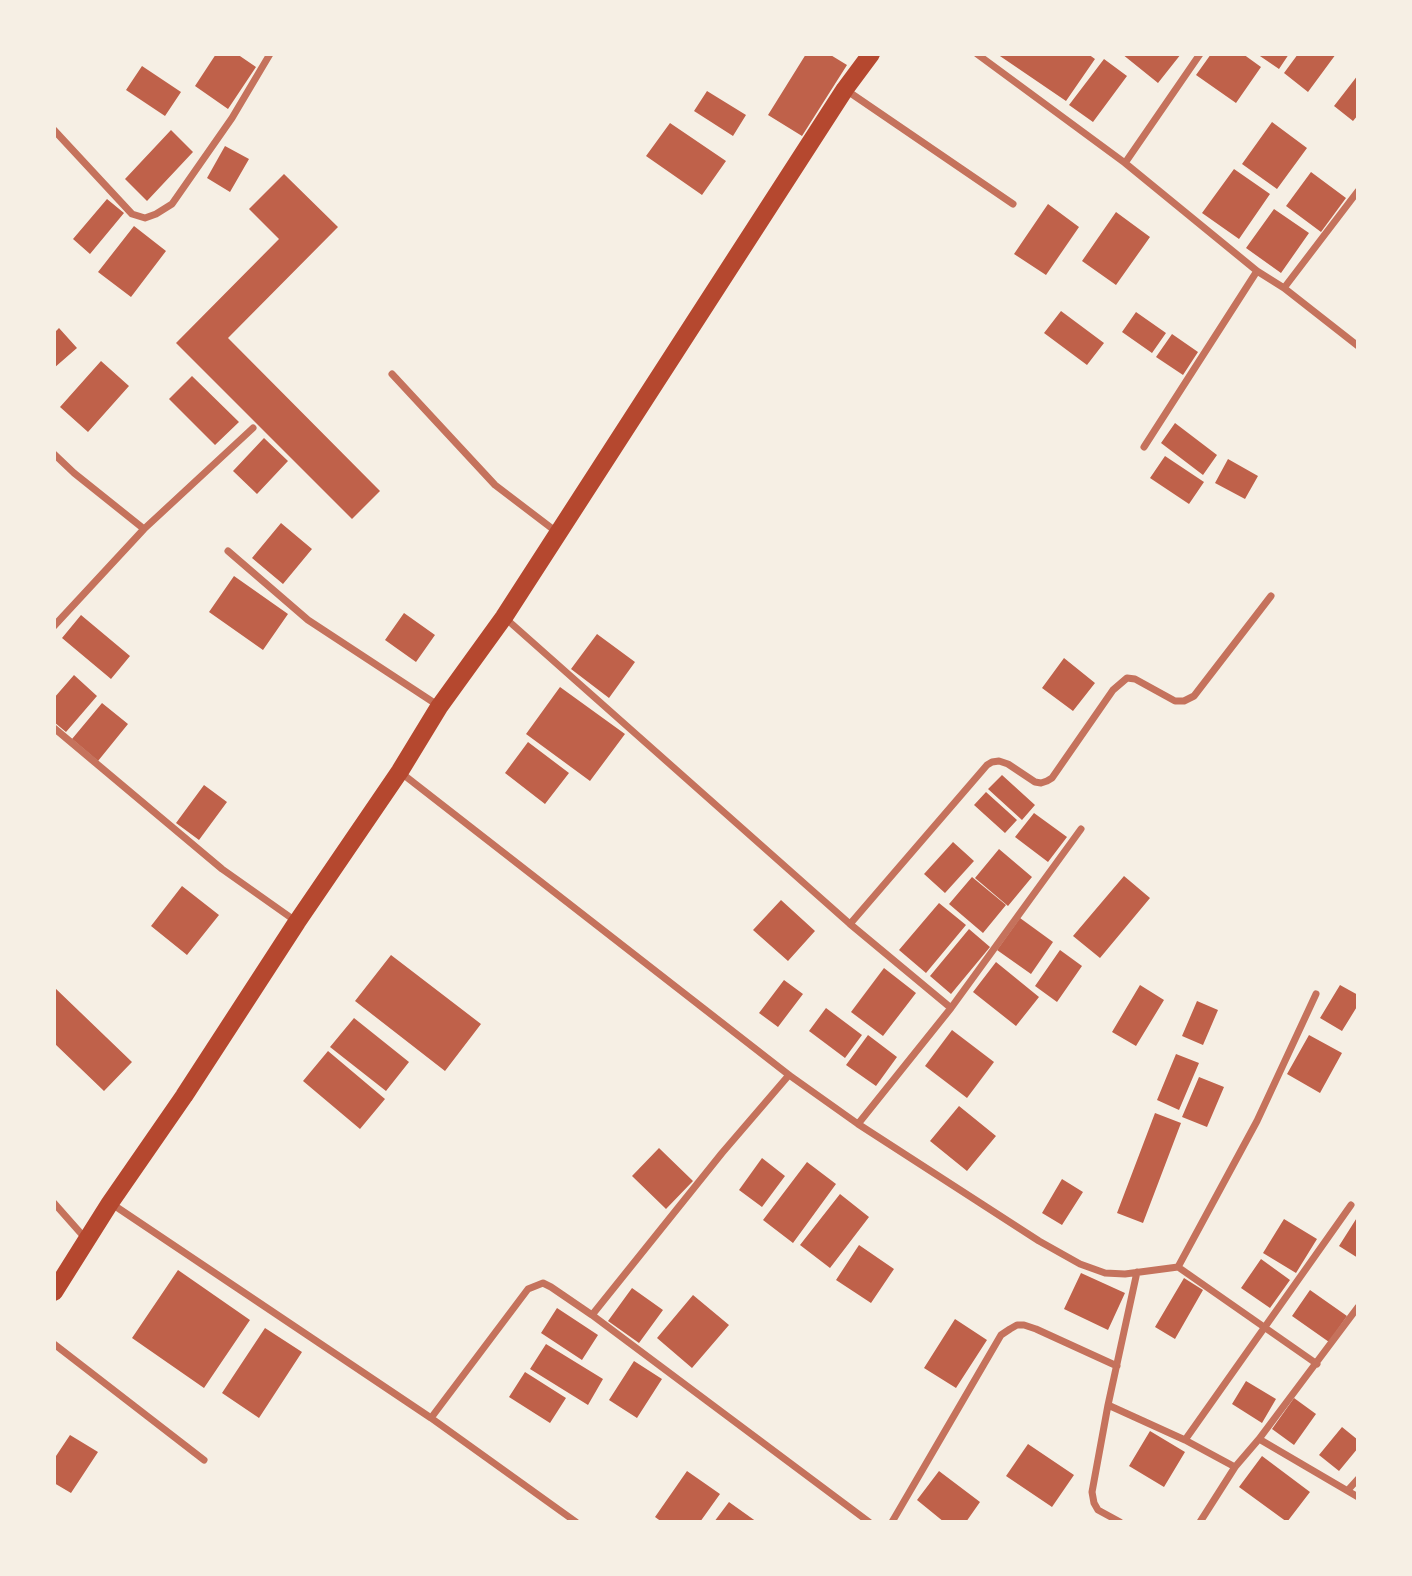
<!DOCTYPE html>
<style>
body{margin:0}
#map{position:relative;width:1412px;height:1576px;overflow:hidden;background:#f6efe4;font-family:"Archivo Narrow",sans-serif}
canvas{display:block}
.frame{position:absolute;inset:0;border:56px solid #f6efe4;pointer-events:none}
</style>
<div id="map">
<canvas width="1412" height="1576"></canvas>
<div class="frame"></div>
</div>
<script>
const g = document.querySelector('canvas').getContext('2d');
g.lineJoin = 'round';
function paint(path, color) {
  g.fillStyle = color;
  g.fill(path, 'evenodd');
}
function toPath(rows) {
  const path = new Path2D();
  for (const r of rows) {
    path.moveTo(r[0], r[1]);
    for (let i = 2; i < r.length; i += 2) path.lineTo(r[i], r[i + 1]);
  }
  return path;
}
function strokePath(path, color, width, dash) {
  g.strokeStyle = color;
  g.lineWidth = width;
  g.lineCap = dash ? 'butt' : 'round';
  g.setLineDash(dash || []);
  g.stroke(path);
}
paint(toPath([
 [216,54,237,54,256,67,228,109,195,86],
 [806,54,829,54,847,65,802,136,768,115],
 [997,54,1088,54,1095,59,1066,101],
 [1122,54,1181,54,1158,83],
 [1211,54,1243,54,1261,67,1236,103,1196,75],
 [1257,54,1289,54,1279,69],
 [1298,54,1336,54,1308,92,1284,73],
 [1104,59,1127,76,1093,122,1069,105],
 [142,66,181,92,165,116,126,90],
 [1358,75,1358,115,1353,121,1334,106],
 [707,91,746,115,733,136,694,111],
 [1272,122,1307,148,1277,189,1242,164],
 [670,123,726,161,702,195,646,156],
 [171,130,193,152,147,201,125,179],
 [225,146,249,159,230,192,207,178],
 [1234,169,1270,194,1239,239,1202,213],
 [1311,172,1346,198,1321,232,1286,206],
 [284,174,338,227,228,338,380,491,352,519,176,343,279,239,249,209],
 [107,199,124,213,90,254,73,239],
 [1048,204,1079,227,1046,275,1014,254],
 [1274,209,1309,233,1281,273,1246,248],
 [1116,212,1150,237,1116,285,1082,261],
 [134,226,166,251,131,297,98,272],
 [1061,311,1104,343,1087,365,1044,333],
 [1136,312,1166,333,1152,353,1122,332],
 [59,328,77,348,54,368,54,333],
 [1172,334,1198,352,1183,375,1156,357],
 [101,361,129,386,88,432,60,407],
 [192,376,239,422,215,445,169,399],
 [1175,423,1217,455,1203,475,1161,443],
 [264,438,288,461,257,494,233,471],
 [1165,456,1204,482,1189,504,1150,478],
 [1228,459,1258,476,1245,499,1215,483],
 [281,523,312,549,283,584,252,558],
 [234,576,288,614,263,650,209,612],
 [404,613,435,635,416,662,385,640],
 [81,615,130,656,111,679,62,638],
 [597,634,635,662,609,698,571,669],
 [1064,658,1095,683,1073,711,1042,688],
 [74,675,97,696,66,732,54,722,54,698],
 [560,687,625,734,590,781,526,734],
 [102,703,128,724,98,761,72,739],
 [528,742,569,773,545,804,505,773],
 [1002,775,1035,805,1022,820,988,789],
 [204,785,227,802,199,840,176,823],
 [986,792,1017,820,1005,833,974,805],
 [1034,813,1067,837,1048,862,1015,837],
 [953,842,974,861,945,893,924,874],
 [999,849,1032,877,1008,906,975,878],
 [1124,876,1150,898,1100,958,1073,936],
 [972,877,1006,905,983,933,949,904],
 [182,886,219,915,187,955,151,926],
 [781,900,815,931,788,961,753,930],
 [939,903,966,925,926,973,899,950],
 [1020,918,1053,942,1031,974,997,950],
 [969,929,990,947,951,994,930,976],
 [1060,950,1082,966,1057,1002,1035,986],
 [391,955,481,1024,445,1071,355,1001],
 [996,962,1039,997,1016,1026,973,992],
 [884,968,916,993,883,1036,851,1012],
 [784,980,803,994,778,1027,759,1013],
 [1140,985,1164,1000,1136,1046,1112,1032],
 [1340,985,1358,995,1358,1005,1342,1031,1320,1018],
 [54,987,132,1062,104,1091,54,1043],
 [1197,1001,1218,1010,1203,1045,1182,1036],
 [826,1008,862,1035,845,1058,809,1031],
 [354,1018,409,1062,386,1091,330,1047],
 [952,1030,994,1062,967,1098,925,1066],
 [868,1035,897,1057,876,1086,846,1065],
 [1309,1035,1342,1053,1320,1093,1287,1074],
 [328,1051,385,1099,360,1129,303,1081],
 [1176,1054,1199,1063,1179,1110,1157,1100],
 [1199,1077,1224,1087,1207,1127,1182,1117],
 [959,1106,996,1136,967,1171,930,1141],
 [1155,1113,1181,1123,1143,1223,1117,1213],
 [659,1148,693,1181,666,1209,632,1176],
 [762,1158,785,1176,762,1207,739,1190],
 [807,1162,836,1184,793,1243,763,1220],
 [1062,1179,1083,1192,1062,1225,1042,1213],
 [840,1194,869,1217,830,1268,800,1245],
 [1358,1216,1358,1258,1339,1246],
 [1284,1219,1317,1239,1296,1273,1263,1253],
 [859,1245,894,1269,871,1303,836,1280],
 [1261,1259,1290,1280,1270,1308,1241,1288],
 [178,1270,250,1320,204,1388,132,1338],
 [1081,1273,1125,1293,1108,1330,1064,1309],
 [1184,1278,1203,1290,1175,1339,1155,1327],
 [632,1288,663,1310,639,1343,608,1321],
 [1310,1290,1347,1316,1329,1342,1292,1316],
 [693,1295,729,1325,692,1368,657,1338],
 [557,1308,598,1335,582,1360,541,1333],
 [955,1319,987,1340,956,1388,924,1368],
 [265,1328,302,1352,259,1418,222,1393],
 [546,1344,603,1379,588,1405,530,1369],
 [634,1361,662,1379,637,1418,609,1400],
 [525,1372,566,1398,550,1423,509,1397],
 [1246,1381,1276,1399,1262,1423,1232,1404],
 [1294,1398,1316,1414,1294,1445,1272,1429],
 [1342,1427,1358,1440,1358,1448,1339,1471,1319,1455],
 [1150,1431,1185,1452,1164,1487,1129,1466],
 [70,1435,98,1452,71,1493,54,1483,54,1459],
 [1028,1444,1074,1475,1052,1507,1006,1476],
 [1262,1456,1310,1492,1287,1522,1239,1487],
 [687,1471,720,1494,700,1522,662,1522,655,1517],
 [939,1471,980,1502,966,1522,944,1522,917,1500],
 [729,1502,757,1522,714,1522]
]), '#bf614a');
strokePath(toPath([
 [977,54,1125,163,1257,271,1284,288,1358,346],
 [846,90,1013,204],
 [54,130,132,214,145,218,156,214,172,204,232,118,270,54],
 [1125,163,1200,54],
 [1284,288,1358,191],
 [392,374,495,485,558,533],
 [1144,447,1257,271],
 [54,454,74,473,144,529],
 [228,551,308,620,439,706],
 [504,617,850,924,951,1008],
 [54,626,144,529,253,428],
 [54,728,222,869,297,922],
 [400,772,789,1075,858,1124,1039,1241,1080,1264,1105,1273,1125,1274,1178,1267],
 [850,924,987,765,992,762,999,761,1008,764,1035,782,1041,783,1047,781,1052,778,1113,690,1127,678,1135,679,1175,701,1184,701,1194,696,1271,596],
 [1316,994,1257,1121,1178,1267,1317,1364],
 [858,1124,951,1008,1081,829],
 [54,1203,85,1238],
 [112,1204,431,1418,576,1522],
 [592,1315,722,1153,789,1075],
 [54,1344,204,1460],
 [1108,1405,1185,1440,1235,1467],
 [431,1418,528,1289,543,1283,551,1287,592,1315,869,1522],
 [1259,1439,1358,1307],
 [1185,1440,1351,1205],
 [1348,1490,1358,1479],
 [892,1522,1001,1335,1010,1329,1017,1325,1024,1325,1036,1329,1117,1366],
 [1120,1522,1098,1510,1094,1503,1092,1492,1108,1405,1137,1272],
 [1200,1522,1235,1467,1259,1439,1358,1497]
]), '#c5725c', 7);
strokePath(toPath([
 [54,1292,110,1203,184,1096,297,922,400,771,439,707,504,617,845,89,871,54]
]), '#b5482f', 18);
</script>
